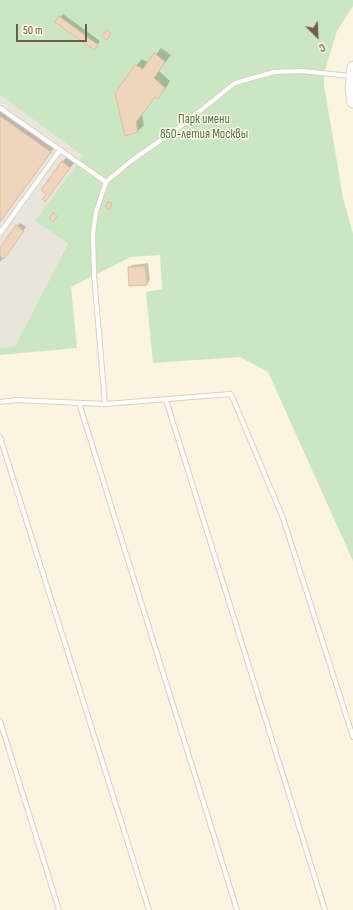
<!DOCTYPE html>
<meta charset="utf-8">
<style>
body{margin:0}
#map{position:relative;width:353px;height:910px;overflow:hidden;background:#faf4e1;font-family:"Sofia Sans Condensed",sans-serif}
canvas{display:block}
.north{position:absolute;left:297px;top:16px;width:40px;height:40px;-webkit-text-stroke:3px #fdf8e7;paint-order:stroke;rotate:156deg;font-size:11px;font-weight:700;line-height:16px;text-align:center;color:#6f5c4a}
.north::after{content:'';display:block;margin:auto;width:14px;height:18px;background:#6f5c4a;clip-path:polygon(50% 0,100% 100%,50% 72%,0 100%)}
.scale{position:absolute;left:16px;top:24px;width:71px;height:18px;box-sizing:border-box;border:2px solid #6f5c4a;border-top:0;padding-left:5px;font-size:12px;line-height:14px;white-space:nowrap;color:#6f5c4a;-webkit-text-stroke:3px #fdf8e7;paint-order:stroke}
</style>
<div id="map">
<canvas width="353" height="910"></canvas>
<div class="north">С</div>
<div class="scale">50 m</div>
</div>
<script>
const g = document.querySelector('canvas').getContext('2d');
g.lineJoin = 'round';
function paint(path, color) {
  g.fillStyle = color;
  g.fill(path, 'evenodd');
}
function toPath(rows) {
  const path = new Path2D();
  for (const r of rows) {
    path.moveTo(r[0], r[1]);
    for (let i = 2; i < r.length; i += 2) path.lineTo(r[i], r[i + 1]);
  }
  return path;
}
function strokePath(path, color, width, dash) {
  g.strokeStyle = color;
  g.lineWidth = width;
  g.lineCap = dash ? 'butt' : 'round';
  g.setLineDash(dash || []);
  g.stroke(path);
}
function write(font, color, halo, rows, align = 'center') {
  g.font = font + ' "Sofia Sans Condensed",sans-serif';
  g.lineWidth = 3;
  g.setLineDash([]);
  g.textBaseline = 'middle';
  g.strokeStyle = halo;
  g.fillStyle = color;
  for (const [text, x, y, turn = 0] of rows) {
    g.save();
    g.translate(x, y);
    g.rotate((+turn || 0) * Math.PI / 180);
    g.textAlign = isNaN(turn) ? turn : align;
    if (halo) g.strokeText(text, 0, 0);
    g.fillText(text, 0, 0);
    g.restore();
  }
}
paint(toPath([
 [0,95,83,156,68,242,15,346,0,348]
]), '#e9e4dc');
paint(toPath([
 [0,0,353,0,353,6,337,31,324,73,324,85,343,198,353,234,353,561,268,372,240,357,153,363,146,292,162,289,160,255,131,257,71,287,77,348,0,355,0,348,15,346,68,243,35,221,83,156,0,95]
]), '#cbe6c2');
paint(toPath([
 [63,14,100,41,97,45,60,17],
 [161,48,171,55,159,71,170,81,164,91,158,97,155,97,142,115,144,125,138,131,126,135,136,66,142,59,149,63],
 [1,106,56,145,0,222,0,107],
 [67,157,74,163,45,201,62,162],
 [20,223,26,227,0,262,0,249],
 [148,263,150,280,147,284,129,268,132,265]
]), '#0003');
const building = toPath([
 [59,16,98,45,94,50,55,22,59,16],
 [106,30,111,33,107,40,102,36,106,30],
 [154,53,165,62,154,78,165,88,158,99,155,97,136,122,138,132,125,136,115,93,135,65,143,69,154,53],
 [0,116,51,152,0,222,0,116],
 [62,161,70,168,45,202,42,199,46,194,41,190,62,161],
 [107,202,112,203,110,210,106,208,107,202],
 [53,213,57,216,53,222,49,218,53,213],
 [16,225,24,231,4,259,0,256,0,247,16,225],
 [145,266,147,285,129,286,128,267,145,266]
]);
paint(building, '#edd6bb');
strokePath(building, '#debf9d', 1);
const lane = toPath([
 [0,108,106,182],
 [0,233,60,150],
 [166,400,325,910],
 [0,402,16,400,105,404,231,394,283,518,353,737],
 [79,403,237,910],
 [105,404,94,275,93,233,96,212,106,182,131,161,181,126,235,83,274,72,301,71,351,76],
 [0,437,149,910],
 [0,721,59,910]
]);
const secondary = toPath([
 [353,67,351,89,353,102]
]);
strokePath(lane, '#ddd1be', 6);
strokePath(secondary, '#dfd0ba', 13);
strokePath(lane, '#fff', 4);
strokePath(secondary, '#fff', 11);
write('13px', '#4f7a46', '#fdf8e7', [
 ["Парк имени",204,120],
 ["850-летия Москвы",204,135]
]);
</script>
